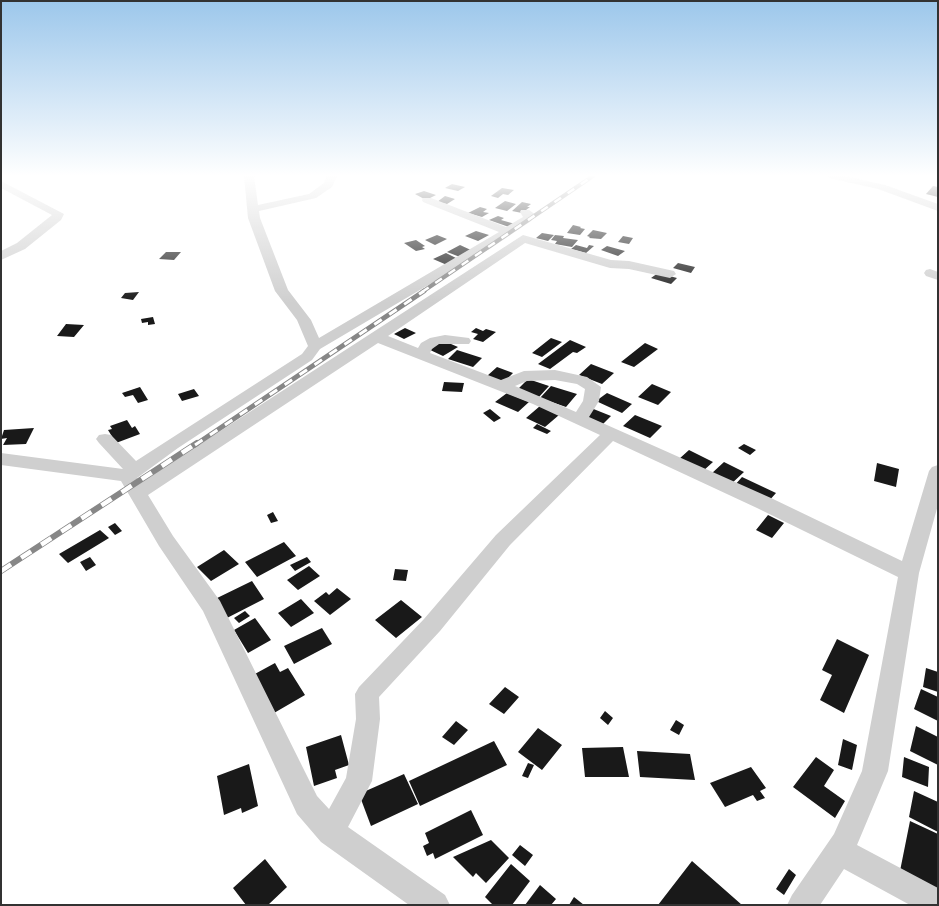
<!DOCTYPE html>
<style>
body{margin:0}
#map{position:relative;width:939px;height:906px;overflow:hidden;background:#fff;font-family:"Exo 2",sans-serif}
canvas{display:block}
.frame{position:absolute;inset:0;border:2px solid #323232;pointer-events:none}
</style>
<div id="map">
<canvas width="939" height="906"></canvas>
<div class="frame"></div>
</div>
<script>
const g = document.querySelector('canvas').getContext('2d');
g.lineJoin = 'round';
function paint(path, color) {
  g.fillStyle = color;
  g.fill(path, 'evenodd');
}
function toPath(rows) {
  const path = new Path2D();
  for (const r of rows) {
    path.moveTo(r[0], r[1]);
    for (let i = 2; i < r.length; i += 2) path.lineTo(r[i], r[i + 1]);
  }
  return path;
}
function strokePath(path, color, width, dash) {
  g.strokeStyle = color;
  g.lineWidth = width;
  g.lineCap = dash ? 'butt' : 'round';
  g.setLineDash(dash || []);
  g.stroke(path);
}
paint(toPath([
 [452,184,465,187,458,191,445,188],
 [933,186,938,187,938,197,926,194],
 [502,188,514,190,508,195,503,194,498,198,491,196],
 [424,191,436,195,426,200,415,194],
 [445,196,455,199,447,204,437,202],
 [505,201,516,204,507,211,495,208],
 [522,202,531,204,527,207,530,207,522,213,512,211],
 [480,207,487,209,483,212,489,213,482,217,468,213],
 [498,216,504,218,501,220,515,224,509,227,489,220],
 [573,225,581,227,580,228,585,229,580,235,567,233],
 [593,230,607,233,601,239,589,238,590,237,587,236],
 [476,231,489,235,478,241,465,236],
 [542,233,554,235,548,241,536,238],
 [437,235,447,239,435,245,425,240],
 [555,235,564,236,563,238,578,240,572,247,555,244,557,241,551,240],
 [623,236,633,238,629,244,618,242],
 [416,240,425,246,422,247,425,249,416,251,404,243],
 [460,245,473,251,460,257,447,252],
 [576,245,587,248,589,245,594,246,586,253,571,249],
 [607,246,625,251,618,256,601,250],
 [166,252,181,252,174,260,159,259],
 [446,253,456,258,447,265,433,259],
 [678,263,695,267,691,273,673,268],
 [658,273,677,278,671,284,651,278],
 [139,292,133,300,121,298,125,293],
 [153,317,155,324,148,325,148,322,142,323,141,319],
 [66,324,84,325,74,337,57,336],
 [405,328,416,333,404,339,394,334],
 [476,328,483,331,486,329,496,332,483,342,473,339,478,334,471,332],
 [551,338,562,342,542,357,532,353],
 [570,340,586,347,577,353,573,352,550,369,538,364],
 [444,341,458,347,443,356,428,349],
 [645,343,658,349,634,367,621,362],
 [457,350,482,358,473,367,448,359],
 [591,364,614,373,602,384,579,375],
 [497,367,513,373,504,382,487,376],
 [528,379,549,386,539,397,518,389],
 [444,382,464,383,462,392,442,391],
 [652,384,671,392,658,405,638,397],
 [551,386,577,394,566,407,540,398],
 [140,387,148,400,138,403,133,395,125,397,122,393],
 [194,389,199,396,182,401,178,394],
 [507,393,529,402,518,412,495,402],
 [607,393,632,404,622,413,596,401],
 [540,406,559,415,545,427,526,418],
 [591,408,611,416,603,424,583,416],
 [490,409,501,418,494,422,483,413],
 [635,415,662,426,650,438,623,426],
 [127,420,132,428,135,426,140,434,116,443,108,430,112,429,110,426],
 [537,424,551,431,547,434,533,428],
 [34,428,26,444,3,445,7,438,1,439,4,430],
 [744,444,756,450,750,455,738,448],
 [689,450,713,462,703,471,679,459],
 [724,462,744,472,730,485,711,474],
 [877,463,899,469,896,487,874,481],
 [742,477,776,493,768,502,734,486],
 [273,512,278,521,271,523,267,515],
 [768,515,784,523,772,538,756,530],
 [115,523,122,531,115,535,108,527],
 [100,530,109,538,68,563,59,554],
 [284,542,296,556,257,577,245,562],
 [224,550,239,564,211,581,197,567],
 [90,557,96,565,86,571,80,562],
 [307,557,311,562,295,571,290,565],
 [309,566,320,576,298,590,287,580],
 [395,569,408,570,406,581,393,580],
 [252,581,264,599,225,619,213,600],
 [337,588,351,599,330,615,314,601,326,592,329,595],
 [301,599,314,613,291,627,278,613],
 [401,600,422,617,396,638,375,620],
 [245,611,250,616,239,623,234,618],
 [255,618,271,640,248,653,234,630],
 [322,628,332,644,294,664,284,646],
 [837,639,869,655,844,713,820,700,832,675,822,670],
 [275,663,280,672,288,668,305,695,274,713,253,675],
 [926,668,938,672,938,692,923,687],
 [505,687,519,697,504,714,489,704],
 [921,689,938,697,938,721,914,709],
 [605,711,613,718,608,725,600,718],
 [676,720,684,725,679,735,670,730],
 [456,721,468,730,454,745,442,737],
 [916,726,938,737,938,765,910,751],
 [538,728,562,745,542,770,518,752],
 [341,735,349,765,335,770,337,778,314,786,306,747],
 [843,739,857,745,852,770,838,765],
 [494,741,507,765,420,806,409,781],
 [623,747,629,777,585,777,582,748],
 [637,751,690,754,695,780,640,777],
 [816,757,834,770,824,786,845,801,835,818,793,787],
 [904,757,929,767,928,787,902,777],
 [528,763,534,765,528,778,522,776],
 [249,764,258,806,242,813,241,808,224,815,217,776],
 [751,767,766,788,760,791,765,798,757,801,753,795,725,807,710,783],
 [404,774,418,804,371,826,359,794],
 [914,791,938,802,938,832,909,817],
 [471,810,483,835,435,859,433,853,427,856,423,846,429,843,425,833],
 [910,821,938,834,938,891,900,871],
 [491,840,509,858,486,883,476,873,473,877,453,857],
 [520,845,533,855,525,866,512,855],
 [265,859,287,887,268,905,246,905,233,888],
 [692,861,742,905,658,905],
 [511,864,530,881,512,905,493,905,485,897],
 [789,869,796,875,784,895,776,889],
 [540,885,556,899,551,905,525,905],
 [574,897,584,905,569,905]
]), '#191919');
paint(toPath([
 [244,176,254,176,258,205,309,194,324,183,327,176,337,176,332,187,316,198,259,211,260,218,288,290,311,320,319,338,499,232,423,202,422,200,423,198,431,198,506,227,523,217,520,212,521,210,529,210,536,215,531,221,491,248,320,349,312,360,178,448,137,478,140,483,523,235,611,260,629,261,674,271,676,274,670,278,629,269,610,268,525,243,388,336,418,348,421,343,430,338,445,335,469,338,471,341,469,344,439,344,432,349,430,353,501,380,524,371,555,370,587,377,601,387,599,401,589,417,771,498,902,561,929,471,932,467,938,465,938,505,919,573,888,771,857,845,938,888,938,905,910,905,844,869,820,905,787,905,792,895,834,834,862,771,898,577,757,508,613,441,510,545,440,631,379,697,380,719,372,781,348,827,445,895,450,905,409,905,321,842,297,814,203,611,159,546,121,481,1,465,1,453,123,469,99,443,96,439,99,435,105,434,111,435,136,461,302,354,308,346,297,320,275,291,248,218,244,176],
 [378,343,533,404,600,435,496,535,424,619,359,687,355,694,356,719,346,778,329,809,317,796,220,601,173,536,148,495,378,343],
 [555,380,577,384,585,389,583,401,576,412,515,386,527,381,555,380],
 [828,176,845,176,885,185,938,204,938,211,878,189,829,178,828,176],
 [1,181,64,214,61,220,25,249,1,260,1,251,17,243,52,215,1,188,1,181],
 [930,269,938,272,938,280,926,276,924,273,926,270,930,269]
]), '#cfcfcf');
const railFar2 = toPath([
 [422,292,593,176]
]);
const railFar1 = toPath([
 [195,445,424,291]
]);
const rail = toPath([
 [1,571,197,443]
]);
strokePath(railFar2, '#878787', 4);
strokePath(railFar1, '#878787', 5);
strokePath(rail, '#878787', 6);
strokePath(railFar2, '#fff', 2.5, [8]);
strokePath(railFar1, '#fff', 3, [9]);
strokePath(rail, '#fff', 4.5, [12]);
const sky = g.createLinearGradient(0, 0, 0, 303);
sky.addColorStop(0, '#9cc7eb');
sky.addColorStop(0.58, '#fff');
sky.addColorStop(1, '#ffffff00');
g.fillStyle = sky;
g.fillRect(0, 0, 939, 303);
</script>
